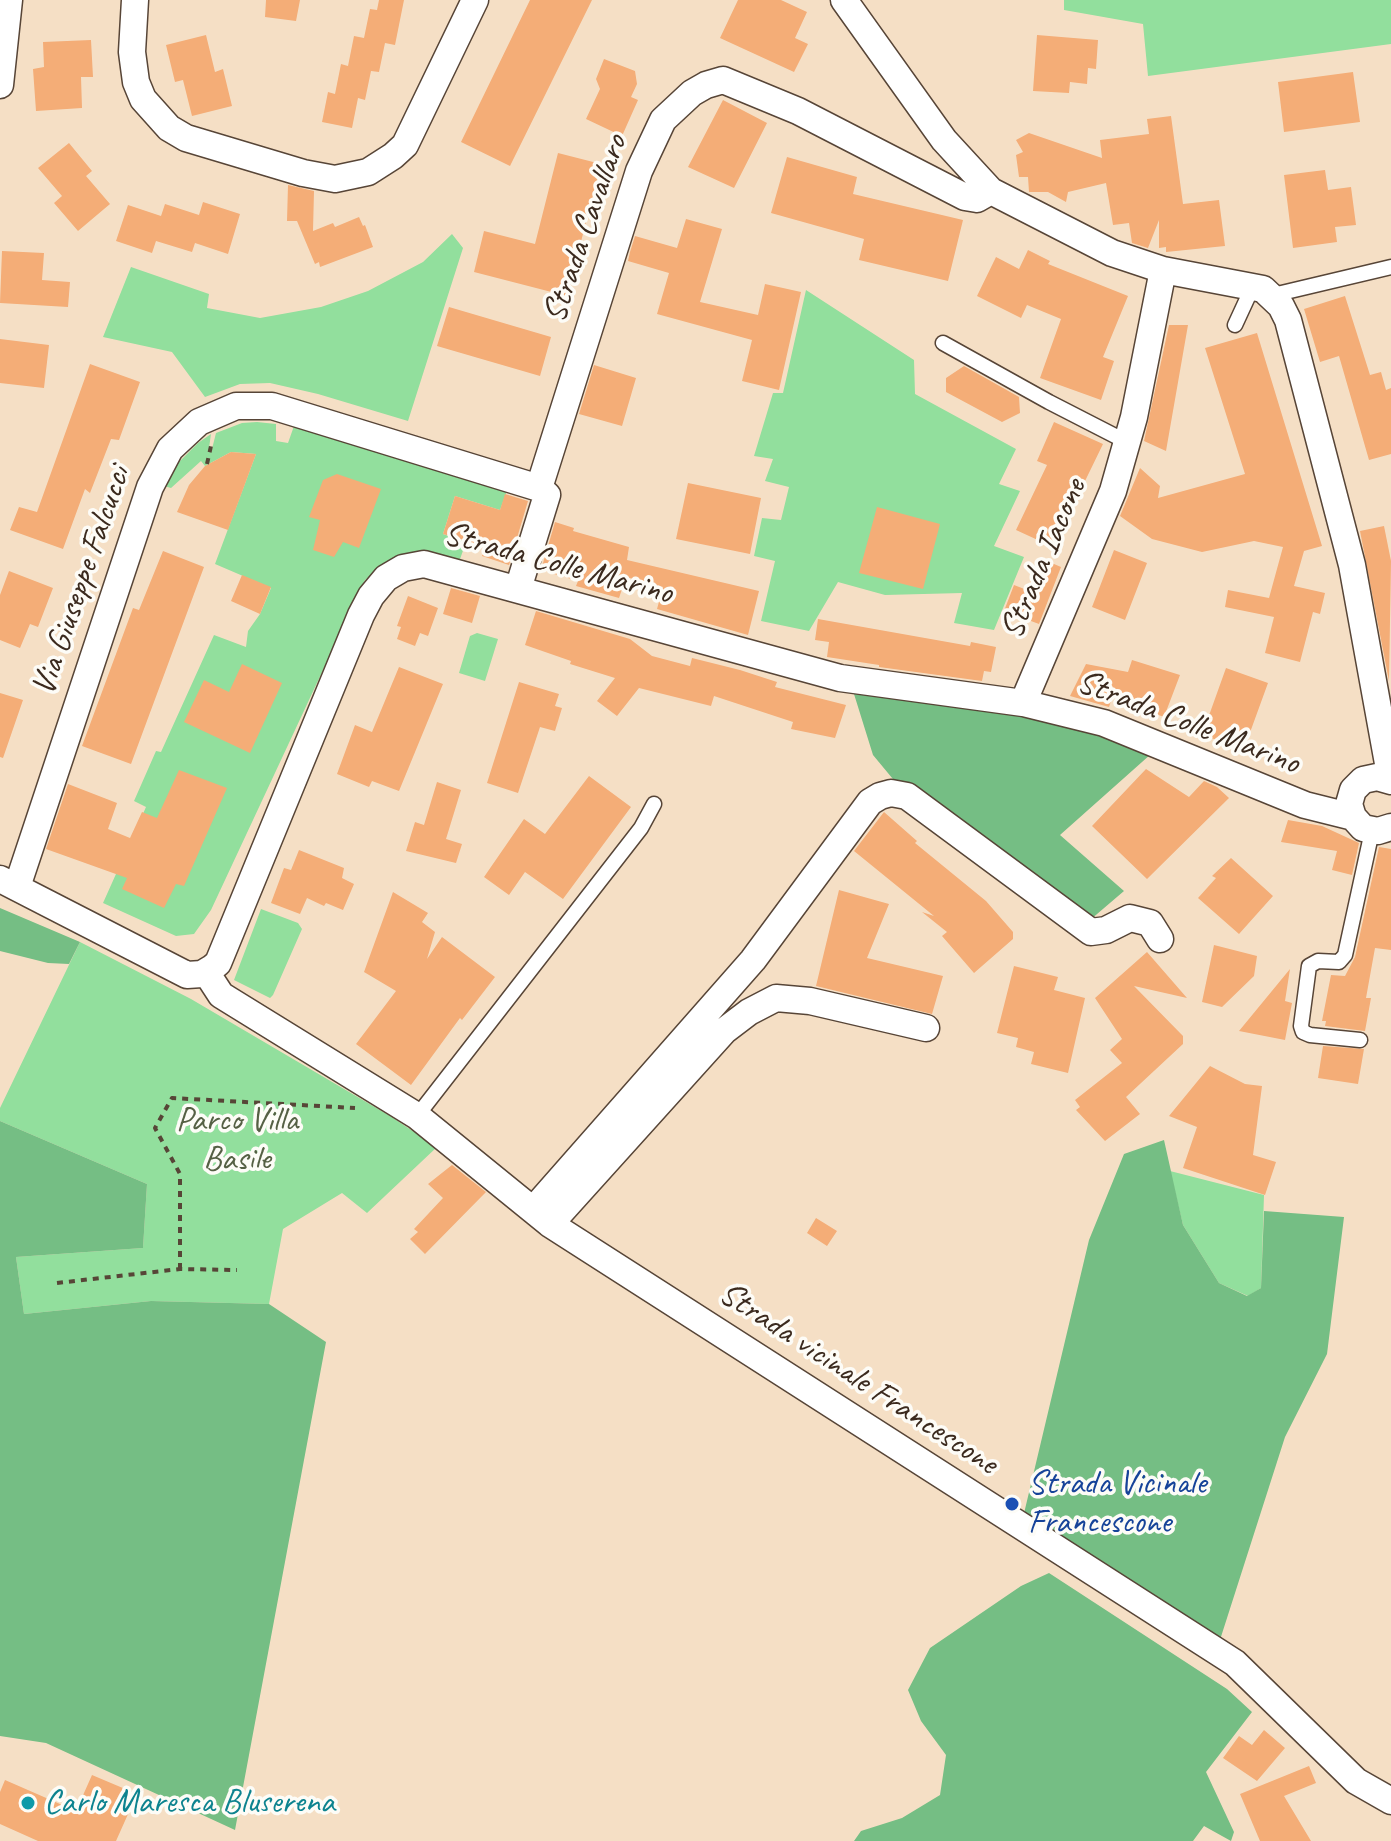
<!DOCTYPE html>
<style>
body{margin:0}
canvas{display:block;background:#f5dfc5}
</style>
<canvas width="1391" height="1841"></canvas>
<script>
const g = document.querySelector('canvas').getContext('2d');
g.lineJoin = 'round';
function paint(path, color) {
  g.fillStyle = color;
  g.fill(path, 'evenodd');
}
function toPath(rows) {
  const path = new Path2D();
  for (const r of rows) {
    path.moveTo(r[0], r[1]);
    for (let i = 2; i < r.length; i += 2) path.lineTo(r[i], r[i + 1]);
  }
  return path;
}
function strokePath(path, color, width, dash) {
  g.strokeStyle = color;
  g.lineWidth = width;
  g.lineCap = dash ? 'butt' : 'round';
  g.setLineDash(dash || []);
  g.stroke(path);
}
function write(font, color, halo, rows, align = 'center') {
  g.font = font + ' Caveat,sans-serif';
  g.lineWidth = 7;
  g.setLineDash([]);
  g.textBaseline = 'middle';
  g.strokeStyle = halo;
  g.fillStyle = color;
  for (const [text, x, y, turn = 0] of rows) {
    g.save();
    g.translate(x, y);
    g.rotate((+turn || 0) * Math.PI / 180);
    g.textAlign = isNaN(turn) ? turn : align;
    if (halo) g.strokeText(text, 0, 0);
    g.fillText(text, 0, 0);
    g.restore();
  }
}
paint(toPath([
 [1064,0,1391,0,1391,44,1148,76,1143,24,1064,10],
 [452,234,463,248,408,421,318,394,270,383,240,384,205,397,172,352,103,337,131,267,209,294,207,308,260,318,321,307,368,291,423,262],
 [806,290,914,360,915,394,1016,449,999,484,1020,491,994,546,1024,557,994,630,954,623,962,593,885,595,838,582,809,631,761,621,775,561,754,556,762,518,781,520,789,487,765,481,773,459,754,456,773,393,783,393],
 [257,422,276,424,276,441,288,443,294,426,507,491,500,510,455,496,443,534,466,542,459,562,377,570,365,580,211,910,194,934,176,936,103,903,146,807,134,801,156,751,161,752,214,635,246,647,248,631,260,614,271,588,215,564,256,454,231,452,205,466,201,461,171,488,164,486,171,470,198,443,211,434,209,448,212,449,216,433,242,423],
 [477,633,498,639,485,681,459,673,470,636],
 [261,909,298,923,302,929,273,995,270,998,234,980],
 [80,942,191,999,390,1116,437,1147,367,1213,342,1193,283,1229,269,1304,151,1301,24,1314,16,1257,143,1248,147,1184,0,1121,0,1108],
 [1170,1171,1264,1195,1261,1288,1248,1296,1219,1283,1183,1225]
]), '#92df9d');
paint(toPath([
 [854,694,1005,710,1080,728,1151,754,1060,835,1124,891,1083,926,907,796,873,755],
 [0,908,80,942,69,964,48,963,0,951],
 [0,1121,147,1184,143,1248,16,1257,24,1314,151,1301,269,1304,326,1342,235,1830,46,1743,0,1736],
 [1164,1140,1183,1225,1219,1283,1247,1296,1261,1288,1264,1211,1344,1217,1327,1354,1285,1437,1219,1643,1021,1526,1089,1240,1124,1154],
 [1049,1573,1227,1689,1252,1712,1206,1772,1234,1832,1231,1841,1204,1826,1193,1841,854,1841,861,1831,902,1818,940,1795,946,1755,921,1721,908,1690,930,1648,1021,1586]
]), '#75be84');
paint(toPath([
 [266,0,300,0,296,21,265,17],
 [379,0,404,0,395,45,385,43,379,72,371,71,365,100,358,98,352,128,322,122,328,92,335,94,341,64,348,66,354,36,364,38,370,9,377,10],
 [530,0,592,0,510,166,461,142],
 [738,0,781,0,807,12,795,38,808,44,794,72,720,38],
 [206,35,215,72,223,69,232,106,192,116,183,80,175,82,166,45],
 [1037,35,1098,40,1096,69,1088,68,1087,84,1070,82,1069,93,1033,91],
 [91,40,93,77,81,77,82,108,36,111,33,69,44,67,43,42],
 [604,59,635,71,637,84,631,97,638,100,622,136,586,119,600,89,596,79],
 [1353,72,1360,122,1284,132,1278,82],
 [723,100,767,123,734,188,688,167],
 [1171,116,1183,204,1219,200,1225,246,1166,252,1166,247,1159,248,1159,220,1148,248,1132,243,1129,223,1113,225,1106,183,1068,192,1066,202,1048,192,1029,192,1028,177,1019,177,1016,155,1023,152,1016,140,1029,133,1102,158,1100,140,1149,134,1147,119],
 [69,143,92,171,86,176,110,204,78,231,54,203,62,196,38,168],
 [558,153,601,164,567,296,474,272,484,231,535,244],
 [787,157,857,177,853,194,963,220,948,281,859,260,864,239,771,213],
 [1325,170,1328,190,1351,187,1356,225,1335,227,1337,242,1293,248,1284,175],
 [288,185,314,191,313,231,333,223,335,227,359,217,363,226,365,225,373,247,320,267,319,262,315,264,297,221,287,221],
 [203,202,240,214,228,254,195,243,192,252,156,241,152,253,116,241,128,205,161,216,165,204,199,215],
 [686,219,722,229,700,302,758,315,765,284,801,292,779,390,742,381,752,340,657,314,669,273,628,261,630,252,635,236,677,248],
 [1028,250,1050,261,1048,264,1128,296,1103,357,1114,361,1101,400,1040,378,1061,319,1027,305,1021,318,977,296,996,257,1019,269],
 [2,251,44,253,42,280,70,282,68,307,0,303],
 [1345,296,1370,375,1381,372,1386,390,1391,388,1391,454,1369,460,1339,356,1320,362,1304,309],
 [449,307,551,337,540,376,437,346],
 [1169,325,1188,325,1166,451,1144,441],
 [1257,333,1322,546,1304,551,1294,586,1325,593,1320,614,1313,612,1300,662,1265,653,1274,617,1225,607,1228,590,1269,598,1283,547,1254,541,1202,552,1152,539,1120,516,1140,468,1160,486,1158,498,1245,474,1205,348],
 [0,339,49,345,44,388,0,383],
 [90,364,140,382,119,440,111,439,90,493,85,489,63,549,10,530,19,507,37,512],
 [594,365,636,378,622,426,579,414],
 [964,366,1019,397,1020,413,1002,422,946,392,946,378],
 [1054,422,1103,444,1053,547,1016,530,1047,465,1037,461],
 [231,452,256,454,228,530,177,512,189,485,205,466],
 [337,474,381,489,359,548,343,542,334,557,313,550,320,520,309,517,323,480],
 [688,483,761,498,750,554,676,539],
 [505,494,528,501,509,565,482,556,485,546,443,534,455,496,500,510],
 [877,507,940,524,923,589,859,573],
 [555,522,574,528,573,531,629,547,627,560,759,591,748,635,657,609,663,587,626,577,619,598,576,586,578,581,541,570],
 [1384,526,1391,561,1389,681,1360,531],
 [1114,550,1147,563,1125,620,1092,607],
 [163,551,204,567,131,764,82,746,133,608,139,610],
 [1040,558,1061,567,1039,624,1004,611,1014,585,1027,590],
 [9,571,53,588,38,627,30,624,20,648,0,640,0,595],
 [242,575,271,587,260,614,231,601],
 [451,588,480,596,472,623,443,614],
 [408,596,438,608,428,636,420,633,415,646,397,639,401,627,397,626],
 [536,611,630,639,652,656,690,666,692,658,740,670,777,682,775,687,846,705,835,738,791,729,793,722,714,696,711,706,639,688,617,716,597,701,615,678,570,664,571,661,525,645],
 [818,619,970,646,971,642,996,647,991,672,984,671,982,681,879,667,879,665,827,657,829,642,815,640],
 [1132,660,1180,675,1164,717,1112,698,1109,707,1070,696,1086,664,1128,672],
 [242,664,282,683,250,753,184,722,204,680,229,692],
 [399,667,443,684,399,791,372,781,369,787,337,774,355,725,372,732],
 [1226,668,1268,683,1244,749,1202,735],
 [519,682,559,694,555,706,562,708,555,731,540,727,518,793,487,783],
 [0,693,23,700,3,758,0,757],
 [1146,769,1189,797,1204,781,1217,787,1229,798,1147,879,1092,826],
 [179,770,227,788,184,886,176,884,164,908,122,889,127,878,46,849,68,784,117,803,108,829,130,838,142,812,157,818],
 [589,776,631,807,563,899,525,872,509,895,484,877,524,819,545,834],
 [437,782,461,790,446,839,462,844,456,863,406,851,415,822,424,825],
 [884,812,917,841,915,843,986,901,1013,932,1013,939,974,973,942,936,947,932,922,912,934,916,854,851],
 [1288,820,1322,826,1359,843,1352,875,1332,870,1337,851,1281,842],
 [1379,847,1391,849,1391,950,1375,948,1366,998,1371,998,1365,1031,1325,1026,1326,1021,1322,1021,1331,975,1345,976,1355,957],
 [299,850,344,868,342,878,354,884,343,910,326,903,324,906,307,898,300,914,271,903,284,868,291,870],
 [1231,858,1273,896,1239,934,1198,898,1216,878,1212,876],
 [839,890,889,904,867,958,943,976,932,1014,816,986],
 [393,892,428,913,422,922,435,932,427,959,442,937,495,977,462,1020,460,1018,411,1085,356,1044,396,991,364,972],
 [1214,945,1257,956,1254,976,1222,1007,1202,1002],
 [1147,952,1187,998,1134,986,1183,1036,1183,1044,1126,1097,1140,1114,1105,1141,1076,1110,1080,1107,1075,1100,1122,1063,1110,1050,1122,1039,1095,998],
 [1014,966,1058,977,1054,990,1085,998,1068,1073,1031,1064,1034,1052,1016,1047,1018,1038,997,1033],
 [1290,969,1285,1001,1292,1003,1285,1040,1239,1031],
 [1323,1046,1364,1049,1358,1084,1318,1078],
 [1210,1066,1245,1084,1262,1086,1253,1155,1276,1162,1265,1195,1183,1168,1197,1127,1169,1116],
 [452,1165,486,1192,425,1254,410,1239,418,1232,414,1229,443,1198,428,1184],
 [816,1218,837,1231,827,1246,807,1233],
 [1264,1730,1285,1748,1257,1781,1223,1758,1239,1736,1252,1745],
 [1309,1766,1316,1783,1284,1796,1311,1841,1260,1841,1240,1794],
 [92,1775,137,1794,116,1841,38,1841,0,1824,0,1792,5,1780,76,1811]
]), '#f4ad77');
const lane = toPath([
 [1273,295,1391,267],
 [1235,325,1253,286],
 [943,343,1049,402,1127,442],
 [1360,1040,1310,1035,1303,1032,1301,1026,1309,966,1318,961,1339,962,1345,955,1372,831],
 [417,1116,641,828,654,804]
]);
const street = toPath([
 [135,0,132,52,136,82,143,99,169,128,186,138,303,173,335,179,368,172,393,156,405,145,475,0],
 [844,0,944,140,991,191,1112,253,1163,270,1263,289,1281,306,1288,320,1352,565,1391,780],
 [0,85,9,0],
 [539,488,639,171,663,120,692,93,706,85,723,80,798,111,965,197,977,199,991,191],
 [1023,703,1113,491,1134,417,1163,270],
 [1391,781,1377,777,1363,780,1353,790,1349,804,1353,817,1363,828,1378,831,1391,827],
 [0,879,187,975,202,974,212,968,218,963,361,615,371,596,386,578,403,568,424,564,840,678,1023,703,1104,723,1305,805,1353,817],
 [17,887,150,487,170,449,199,422,236,406,272,406,539,488,547,495,518,589],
 [206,972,221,995,417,1116,550,1224,1235,1663,1356,1781,1391,1801],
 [533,1210,753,960,870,802,880,796,891,793,907,796,1091,932,1106,930,1130,918,1150,923,1160,939],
 [550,1224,724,1031,749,1012,776,998,810,1001,926,1028]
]);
strokePath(lane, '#574537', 17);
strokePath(street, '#574537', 29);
strokePath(toPath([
 [207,464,211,446],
 [180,1269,180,1174,155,1128,172,1098,355,1108],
 [57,1283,180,1269,237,1270]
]), '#574537', 4, [6, 6]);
strokePath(lane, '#fff', 14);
strokePath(street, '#fff', 26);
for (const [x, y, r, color] of [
 [1012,1504,8,"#1a4fb4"],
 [28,1803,8,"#0f9aa8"]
]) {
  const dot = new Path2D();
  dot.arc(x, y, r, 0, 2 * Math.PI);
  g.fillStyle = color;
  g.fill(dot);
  strokePath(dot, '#fdfcf7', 3);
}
write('34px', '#3b2a1e', '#fdfcf7', [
 ["Strada Cavallaro",586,229,-71],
 ["Strada Iacone",1044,559,-67],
 ["Strada Colle Marino",558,564,15],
 ["Via Giuseppe Falcucci",82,581,-71],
 ["Strada Colle Marino",1188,723,21],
 ["Strada vicinale Francescone",858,1379,33]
]);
write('34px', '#556044', '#fdfcf7', [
 ["Parco Villa",237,1121],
 ["Basile",237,1160]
]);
write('34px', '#164399', '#fdfcf7', [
 ["Strada Vicinale",1028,1484],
 ["Francescone",1028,1523]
], 'left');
write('34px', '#0d838f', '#fdfcf7', [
 ["Carlo Maresca Bluserena",44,1803]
], 'left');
</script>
